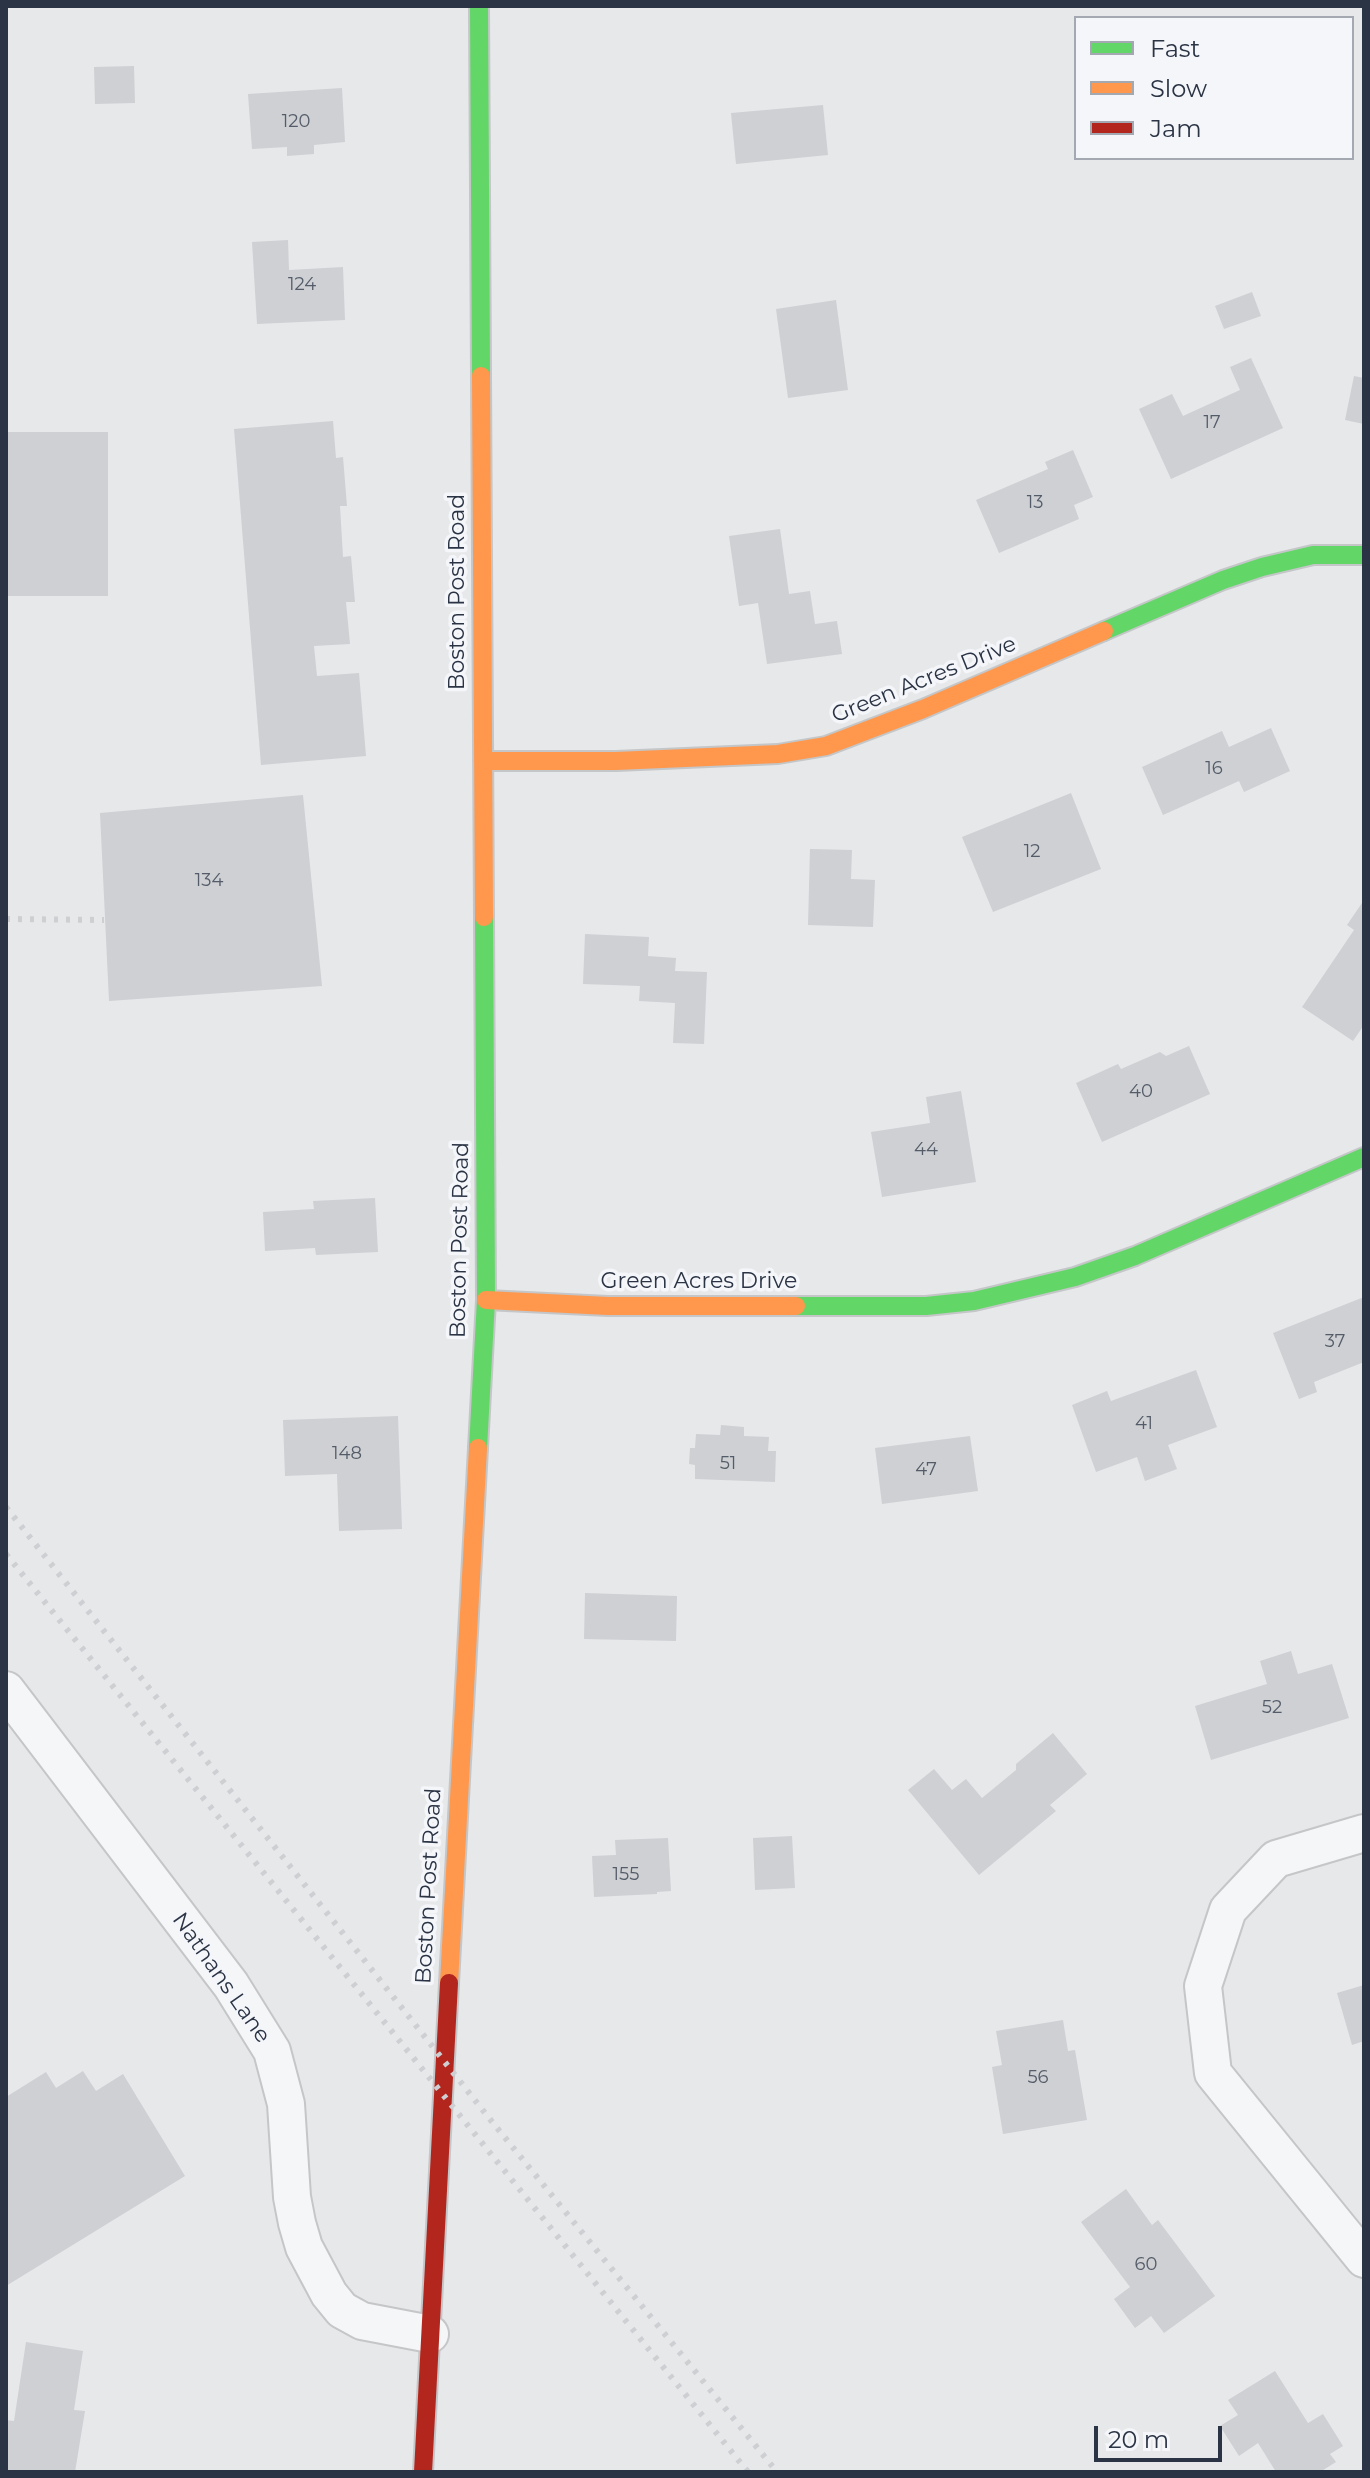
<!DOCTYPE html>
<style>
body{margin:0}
#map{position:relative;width:1370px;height:2478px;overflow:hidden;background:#e6e8ea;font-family:Montserrat,sans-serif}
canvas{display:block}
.frame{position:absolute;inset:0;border:8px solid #2b3445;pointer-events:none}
.legend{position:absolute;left:1074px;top:16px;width:280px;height:144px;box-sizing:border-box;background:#f4f6f9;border:2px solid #a4a8b1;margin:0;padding:10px 14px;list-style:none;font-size:24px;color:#2b3445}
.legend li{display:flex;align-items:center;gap:16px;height:40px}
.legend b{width:40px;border:2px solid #a4a8b1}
.scale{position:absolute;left:1094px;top:2426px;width:128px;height:36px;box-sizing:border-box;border:4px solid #2b3445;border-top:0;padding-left:10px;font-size:24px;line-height:28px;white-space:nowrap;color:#2b3445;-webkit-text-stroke:6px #f4f6f9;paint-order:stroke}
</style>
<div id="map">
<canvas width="1370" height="2478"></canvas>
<div class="frame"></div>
<ul class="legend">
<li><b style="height:10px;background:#63d668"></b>Fast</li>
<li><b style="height:10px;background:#ff974d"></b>Slow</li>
<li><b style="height:10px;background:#b3261e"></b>Jam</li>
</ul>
<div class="scale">20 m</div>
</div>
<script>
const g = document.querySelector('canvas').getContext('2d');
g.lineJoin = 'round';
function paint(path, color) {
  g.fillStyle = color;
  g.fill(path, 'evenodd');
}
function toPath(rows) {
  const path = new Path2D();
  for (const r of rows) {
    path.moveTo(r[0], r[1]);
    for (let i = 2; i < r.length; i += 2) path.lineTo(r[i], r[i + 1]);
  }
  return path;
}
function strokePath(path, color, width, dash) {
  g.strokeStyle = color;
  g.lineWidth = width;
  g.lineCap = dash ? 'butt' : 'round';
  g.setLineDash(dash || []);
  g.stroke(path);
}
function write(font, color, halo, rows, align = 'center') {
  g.font = font + ' Montserrat,sans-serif';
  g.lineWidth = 7;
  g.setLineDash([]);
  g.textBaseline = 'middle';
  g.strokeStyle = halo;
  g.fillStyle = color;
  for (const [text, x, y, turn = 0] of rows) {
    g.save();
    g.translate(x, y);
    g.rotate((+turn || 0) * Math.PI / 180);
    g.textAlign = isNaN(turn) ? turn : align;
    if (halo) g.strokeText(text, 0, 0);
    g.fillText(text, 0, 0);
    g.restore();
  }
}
paint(toPath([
 [134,66,135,103,95,104,94,67],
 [342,88,345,142,314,145,314,154,287,156,287,147,252,149,248,94],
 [823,105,828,155,736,164,731,113],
 [288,240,289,270,343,267,345,320,257,324,252,242],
 [1252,292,1261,316,1224,329,1215,306],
 [836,300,848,390,788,398,776,309],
 [1251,358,1283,428,1171,479,1139,409,1172,394,1183,416,1240,390,1230,367],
 [1354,376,1364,378,1364,424,1345,420],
 [333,421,336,458,343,457,347,506,340,506,343,557,351,556,355,602,346,602,350,644,314,646,317,676,359,673,366,756,261,765,234,429],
 [6,432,108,432,108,596,6,596],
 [1073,450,1093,497,1074,505,1079,519,999,553,976,500,1048,469,1045,462],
 [780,529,789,594,810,591,815,624,837,621,842,654,767,664,758,603,739,606,729,536],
 [1271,728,1290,771,1244,792,1239,781,1163,815,1142,767,1222,731,1229,747],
 [1071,793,1101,869,993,912,962,837],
 [303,795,322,986,109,1001,100,813],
 [810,849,852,850,851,879,875,880,873,927,808,925],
 [1364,900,1364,1025,1353,1041,1302,1007,1354,930,1347,925],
 [585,934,649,937,648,956,676,958,675,971,707,972,704,1044,673,1043,675,1003,639,1001,640,986,583,984],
 [1189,1046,1210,1094,1102,1142,1076,1083,1118,1064,1121,1069,1160,1052,1166,1056],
 [961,1091,976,1182,882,1197,871,1132,930,1123,926,1097],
 [375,1198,378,1252,316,1255,315,1248,265,1251,263,1212,314,1209,313,1201],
 [1364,1297,1364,1362,1314,1382,1317,1392,1299,1399,1273,1333],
 [1196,1370,1217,1427,1168,1445,1177,1469,1145,1481,1137,1457,1096,1472,1072,1405,1107,1391,1111,1401],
 [398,1416,402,1529,339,1531,337,1474,285,1476,283,1420],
 [721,1425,744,1427,744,1436,769,1437,768,1451,776,1451,775,1482,695,1479,695,1465,689,1464,690,1448,695,1448,696,1434,720,1435],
 [970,1436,978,1491,882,1504,875,1448],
 [585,1593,677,1596,676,1641,584,1639],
 [1291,1651,1298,1674,1332,1664,1349,1718,1211,1760,1195,1706,1267,1684,1260,1661],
 [1053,1733,1087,1774,1050,1805,1056,1811,979,1875,908,1790,934,1769,952,1790,966,1779,982,1798,1016,1770,1016,1764],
 [792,1836,795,1888,755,1890,753,1838],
 [668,1838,671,1891,657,1892,657,1894,594,1897,592,1856,616,1855,615,1840],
 [1364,1985,1364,2041,1352,2045,1337,1993],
 [1063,2020,1068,2051,1075,2050,1087,2120,1003,2134,992,2067,1002,2065,996,2031],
 [83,2071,96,2091,123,2074,185,2176,6,2286,6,2097,46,2072,56,2088],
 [1126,2189,1152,2225,1158,2220,1215,2296,1164,2333,1151,2316,1135,2328,1114,2299,1130,2287,1081,2222],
 [26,2342,83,2351,74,2410,85,2411,75,2472,6,2472,6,2420,14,2421],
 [1275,2371,1308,2423,1323,2414,1343,2446,1330,2454,1336,2462,1320,2472,1276,2472,1258,2443,1239,2456,1220,2426,1238,2415,1228,2400]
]), '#ced0d3');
const street = toPath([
 [6,1690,231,1985,272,2051,286,2104,292,2197,297,2223,304,2247,329,2294,342,2310,362,2321,430,2334],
 [1364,1833,1276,1859,1228,1910,1203,1986,1213,2073,1364,2259]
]);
const fast = toPath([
 [479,6,481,376],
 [1104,631,1223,580,1262,567,1313,555,1364,555],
 [796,1306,926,1306,974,1301,1075,1277,1135,1256,1364,1157],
 [478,1448,486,1300,484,917]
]);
const slow = toPath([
 [481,376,484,917],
 [483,761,616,761,778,754,826,746,923,709,1104,631],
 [486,1300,608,1306,796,1306],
 [449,1983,478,1448]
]);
const jam = toPath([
 [423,2472,449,1983]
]);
strokePath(street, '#c4c6c8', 40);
strokePath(fast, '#c4c6c8', 22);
strokePath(slow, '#c4c6c8', 22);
strokePath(jam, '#c4c6c8', 22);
strokePath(street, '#f5f6f7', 36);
strokePath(fast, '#63d668', 18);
strokePath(slow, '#ff974d', 18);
strokePath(jam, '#b3261e', 18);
strokePath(toPath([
 [6,919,104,920],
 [6,1507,489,2118,777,2472],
 [6,1554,748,2472]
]), '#cecfd2', 6, [4, 8]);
write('18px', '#545c69', null, [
 ["120",296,122],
 ["124",302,285],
 ["17",1212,423],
 ["13",1035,503],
 ["16",1214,769],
 ["12",1032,852],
 ["134",209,881],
 ["40",1141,1092],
 ["44",926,1150],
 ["37",1335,1342],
 ["41",1144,1424],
 ["148",347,1454],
 ["51",728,1464],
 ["47",926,1470],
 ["52",1272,1708],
 ["155",626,1875],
 ["56",1038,2078],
 ["60",1146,2265]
]);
write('22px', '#2b3445', '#f4f6f9', [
 ["Boston Post Road",458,592,-90],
 ["Green Acres Drive",924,680,-22],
 ["Boston Post Road",460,1240,-89],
 ["Green Acres Drive",699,1282],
 ["Boston Post Road",429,1886,-87],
 ["Nathans Lane",221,1978,55]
]);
</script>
